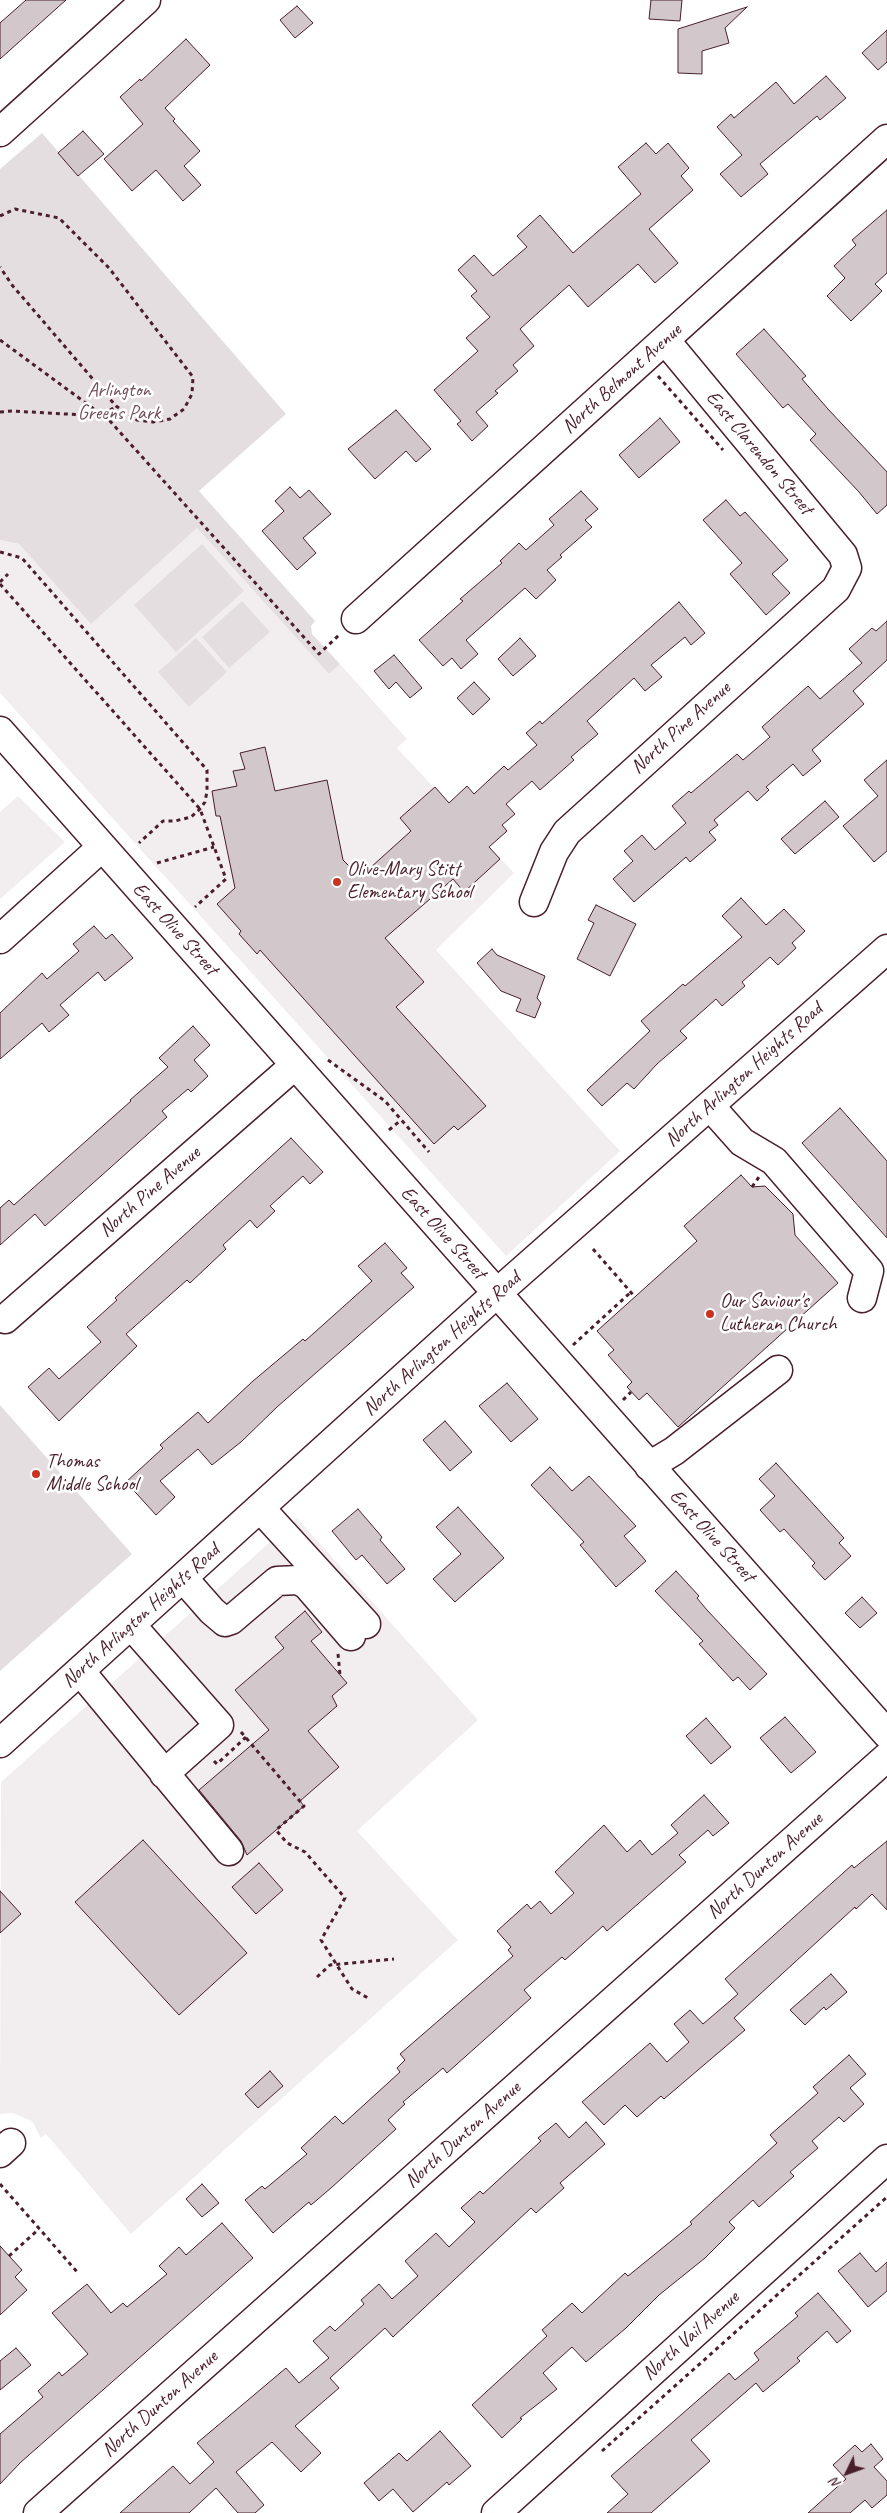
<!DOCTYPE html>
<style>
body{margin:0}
#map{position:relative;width:887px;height:2513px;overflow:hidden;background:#fff;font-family:Caveat,sans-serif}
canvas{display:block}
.north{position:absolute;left:822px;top:2448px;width:50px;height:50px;-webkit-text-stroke:4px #fff;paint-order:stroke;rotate:228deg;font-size:14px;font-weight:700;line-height:20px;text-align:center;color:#4a1f2b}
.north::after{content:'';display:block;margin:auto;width:18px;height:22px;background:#4a1f2b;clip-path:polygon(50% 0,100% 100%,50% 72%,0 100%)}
</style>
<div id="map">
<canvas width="887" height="2513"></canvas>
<div class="north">N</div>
</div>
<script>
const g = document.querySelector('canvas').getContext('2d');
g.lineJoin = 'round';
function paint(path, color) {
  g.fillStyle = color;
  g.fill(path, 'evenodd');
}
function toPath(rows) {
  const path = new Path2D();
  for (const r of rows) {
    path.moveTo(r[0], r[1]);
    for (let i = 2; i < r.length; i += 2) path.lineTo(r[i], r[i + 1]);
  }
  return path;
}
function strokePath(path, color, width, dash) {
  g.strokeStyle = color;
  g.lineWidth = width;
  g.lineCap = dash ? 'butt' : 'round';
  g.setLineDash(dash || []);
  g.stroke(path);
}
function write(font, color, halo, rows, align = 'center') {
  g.font = font + ' Caveat,sans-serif';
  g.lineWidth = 5;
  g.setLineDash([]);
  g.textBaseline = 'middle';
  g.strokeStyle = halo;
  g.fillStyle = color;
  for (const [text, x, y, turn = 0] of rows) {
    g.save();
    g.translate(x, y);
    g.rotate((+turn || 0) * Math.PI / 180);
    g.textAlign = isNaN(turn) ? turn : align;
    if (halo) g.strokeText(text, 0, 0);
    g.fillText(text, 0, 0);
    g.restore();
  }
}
paint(toPath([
 [197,528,329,674,340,664,407,739,397,748,514,873,436,950,620,1151,506,1256,0,693,0,540,19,544,91,623],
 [18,796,65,842,0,899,0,812],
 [297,1518,478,1720,357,1831,458,1940,131,2234,46,2134,41,2138,32,2121,13,2113,0,2114,1,1782]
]), '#f2eeef');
paint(toPath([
 [42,133,286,414,199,491,315,621,311,626,312,634,340,664,329,674,197,528,91,624,19,544,0,540,0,169],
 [202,544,244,591,176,652,134,605],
 [242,601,270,632,229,668,202,637],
 [196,638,227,672,189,707,158,672],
 [0,1405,132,1554,0,1671]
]), '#e5dee0');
const building = toPath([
 [26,0,66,0,0,59,0,23,26,0],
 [651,0,682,0,680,21,649,19,651,0],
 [297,6,313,23,295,38,280,20,297,6],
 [747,7,725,28,729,43,702,51,702,74,678,73,678,29,747,7],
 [887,30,887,62,878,70,862,53,887,30],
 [186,39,210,65,165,108,175,119,173,121,200,151,184,166,201,185,183,201,156,170,132,191,104,159,143,124,120,97,140,79,141,81,186,39],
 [826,76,846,98,820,120,817,116,760,164,768,174,741,197,720,174,742,155,717,127,731,114,734,118,776,82,794,104,826,76],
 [83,131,104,154,78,176,58,153,83,131],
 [646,143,656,154,668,143,689,168,681,176,693,190,649,229,678,263,655,283,638,264,588,307,569,285,520,329,534,346,513,365,518,371,495,391,498,393,476,412,488,426,472,441,457,424,461,421,434,390,478,351,466,338,490,317,471,296,477,291,458,270,474,255,493,276,527,247,517,236,540,215,573,253,641,194,618,167,646,143],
 [887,210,887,273,875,284,882,291,851,321,827,296,845,278,834,266,856,245,852,240,887,210],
 [764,329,806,376,802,379,828,409,887,472,887,505,877,514,859,492,810,440,816,434,788,404,783,408,736,354,764,329],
 [396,410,431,449,416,462,406,451,375,479,348,449,396,410],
 [660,418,680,442,639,478,619,455,660,418],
 [290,487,300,498,309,490,331,514,303,538,316,553,297,570,262,531,284,511,275,501,290,487],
 [581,491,598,509,585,520,592,527,560,555,562,557,547,570,556,580,536,599,525,588,466,640,478,654,461,669,452,658,443,666,419,640,463,601,460,599,502,563,500,561,519,543,526,550,554,525,549,519,581,491],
 [726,500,740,516,745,512,788,560,772,574,790,593,766,615,730,574,742,563,703,520,726,500],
 [679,602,705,633,691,645,685,637,651,665,662,677,645,691,634,678,587,721,598,734,571,757,574,760,540,790,532,781,506,804,515,814,502,825,507,831,489,847,500,859,464,892,453,879,385,938,424,982,396,1007,486,1106,458,1130,454,1126,434,1144,260,950,257,954,239,934,241,931,217,904,235,888,220,816,216,816,212,791,237,786,233,771,245,769,240,753,265,747,275,791,327,780,343,860,360,877,411,831,400,818,435,787,449,803,467,786,474,794,504,766,508,770,537,745,526,733,540,721,542,724,679,602],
 [887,621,887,660,853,691,864,704,812,750,821,761,803,776,793,764,766,787,769,790,757,801,748,791,714,820,718,825,709,832,716,840,690,862,686,857,634,902,613,879,633,861,624,851,642,835,655,850,686,823,672,806,689,791,691,793,737,754,743,760,770,737,762,727,808,686,820,699,862,663,849,649,872,628,876,631,887,621],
 [520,638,536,656,513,676,498,659,520,638],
 [394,655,422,688,410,698,396,682,389,689,374,671,394,655],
 [474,682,490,699,473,715,457,698,474,682],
 [887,760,887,851,874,862,843,826,878,796,864,780,887,760],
 [825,801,839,817,795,854,781,839,825,801],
 [741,898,766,925,784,909,805,931,792,943,796,948,778,965,770,957,742,982,745,986,722,1006,716,999,680,1031,687,1038,657,1064,634,1089,627,1083,602,1106,587,1090,650,1031,641,1021,683,984,685,986,742,937,722,916,741,898],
 [596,905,636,924,610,976,577,959,594,923,588,920,596,905],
 [94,926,106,939,112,934,133,958,105,981,98,972,60,1005,69,1015,49,1032,42,1023,0,1059,0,1013,42,973,47,979,79,951,73,944,94,926],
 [492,949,497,955,545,976,537,998,541,1003,535,1018,516,1011,521,999,501,991,477,963,492,949],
 [193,1026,210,1045,194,1060,208,1076,191,1092,188,1089,162,1111,167,1117,45,1226,35,1214,0,1245,0,1208,9,1200,14,1205,131,1101,130,1100,168,1067,159,1058,193,1026],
 [840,1108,887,1161,887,1238,802,1143,840,1108],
 [291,1138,323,1172,310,1184,303,1176,270,1206,275,1211,257,1228,250,1220,223,1245,226,1249,190,1283,187,1280,126,1334,137,1346,59,1421,28,1387,49,1368,59,1379,101,1342,87,1327,117,1300,115,1298,291,1138],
 [741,1175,752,1187,765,1186,793,1214,795,1235,838,1283,678,1427,647,1393,639,1400,627,1387,632,1382,608,1355,614,1350,597,1331,697,1241,684,1226,741,1175],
 [385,1243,407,1268,401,1273,414,1287,277,1407,241,1442,212,1465,198,1449,160,1481,175,1497,156,1515,126,1482,163,1448,160,1445,198,1412,208,1423,253,1381,303,1339,305,1341,372,1281,358,1266,385,1243],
 [507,1383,538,1419,511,1442,479,1406,507,1383],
 [445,1421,472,1452,450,1471,423,1440,445,1421],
 [776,1463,844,1538,839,1543,851,1556,825,1580,812,1566,815,1563,784,1529,780,1532,760,1510,775,1496,759,1479,776,1463],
 [550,1467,572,1491,589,1476,636,1526,624,1536,646,1561,616,1587,580,1545,584,1542,531,1485,550,1467],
 [458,1507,504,1558,455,1602,433,1579,461,1554,436,1527,458,1507],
 [358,1509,382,1537,380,1540,405,1569,387,1584,362,1555,356,1560,332,1531,358,1509],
 [676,1571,699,1596,697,1598,707,1610,767,1674,750,1690,738,1677,733,1681,699,1644,703,1641,655,1591,676,1571],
 [862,1597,877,1613,860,1628,845,1613,862,1597],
 [305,1611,322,1632,311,1641,347,1683,332,1696,337,1706,308,1731,339,1767,300,1801,304,1806,247,1855,241,1841,199,1790,269,1730,235,1690,284,1648,275,1637,305,1611],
 [785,1717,816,1752,791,1773,760,1738,785,1717],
 [706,1718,731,1747,711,1764,686,1736,706,1718],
 [704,1795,729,1823,713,1836,708,1830,679,1855,686,1862,607,1931,603,1926,565,1960,562,1957,524,1990,531,1998,447,2073,443,2068,403,2102,405,2104,388,2120,396,2129,331,2188,311,2205,309,2202,273,2233,245,2200,262,2186,265,2189,307,2154,301,2148,335,2116,343,2124,400,2072,397,2068,405,2060,400,2054,513,1956,508,1950,511,1947,497,1931,527,1904,531,1909,540,1901,551,1914,574,1893,555,1872,604,1825,627,1852,640,1840,652,1855,678,1833,671,1825,704,1795],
 [143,1840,247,1953,179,2015,75,1902,143,1840],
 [887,1841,887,1910,872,1894,856,1909,855,1907,734,2018,745,2030,664,2099,661,2096,637,2117,625,2105,604,2125,582,2102,650,2043,667,2062,689,2042,674,2024,690,2010,703,2024,738,1994,725,1979,852,1865,854,1868,887,1841],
 [259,1863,283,1890,256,1914,232,1887,259,1863],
 [0,1891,21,1914,0,1933,0,1891],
 [831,1974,847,1992,826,2010,824,2007,805,2025,790,2010,831,1974],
 [849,2055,866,2074,850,2088,864,2104,844,2122,839,2117,812,2141,818,2148,790,2172,794,2176,759,2207,753,2200,729,2222,735,2228,705,2258,659,2295,626,2328,586,2362,572,2347,543,2373,557,2389,520,2418,522,2419,502,2438,472,2405,547,2336,542,2330,572,2303,582,2313,625,2273,628,2276,692,2224,690,2222,777,2143,770,2135,818,2093,813,2087,849,2055],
 [270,2071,283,2086,258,2108,245,2094,270,2071],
 [586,2122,605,2144,560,2183,564,2188,536,2213,531,2208,393,2337,385,2328,330,2378,339,2388,295,2426,321,2453,301,2472,272,2442,236,2472,264,2505,255,2513,238,2513,216,2488,189,2513,120,2513,173,2466,190,2484,214,2462,197,2443,286,2368,299,2383,329,2358,313,2341,330,2326,335,2331,364,2304,361,2300,379,2284,392,2299,418,2276,405,2261,436,2233,449,2247,475,2222,461,2208,480,2191,483,2194,541,2141,538,2138,556,2123,569,2138,586,2122],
 [202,2184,219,2203,202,2217,186,2199,202,2184],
 [222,2223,253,2258,21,2462,0,2484,0,2434,43,2397,38,2391,59,2372,62,2376,88,2354,52,2313,87,2284,111,2313,123,2303,127,2307,167,2274,159,2266,179,2247,186,2255,222,2223],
 [0,2246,22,2270,15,2277,27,2290,0,2315,0,2246],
 [860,2253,876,2272,887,2262,887,2291,868,2307,838,2271,860,2253],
 [818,2293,851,2331,837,2343,827,2331,797,2358,800,2361,763,2392,756,2383,691,2440,710,2461,651,2513,607,2513,628,2494,611,2476,729,2373,735,2380,759,2360,754,2353,798,2316,795,2313,818,2293],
 [16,2348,31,2365,0,2390,0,2361,16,2348],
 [440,2431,471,2466,449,2485,447,2482,413,2512,393,2489,379,2501,364,2483,399,2453,407,2461,440,2431],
 [871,2444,883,2459,874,2467,887,2481,887,2495,872,2508,865,2500,850,2513,808,2513,846,2479,833,2465,855,2445,862,2452,871,2444]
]);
paint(building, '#d2c7cb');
strokePath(building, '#4a1f2b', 1);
const minor = toPath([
 [0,132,146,0],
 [356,619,887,139],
 [0,731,887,1734],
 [534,902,554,852,567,832,836,589,847,568,843,555,665,340],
 [0,939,102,847],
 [710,1106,742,1142,774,1161,869,1271,862,1298],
 [5,1319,295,1065],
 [649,1466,674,1451,778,1370],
 [260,1508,366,1624],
 [183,1578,212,1611,225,1622,231,1620,277,1581,298,1580,307,1585,351,1636],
 [131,1625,219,1725,164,1774],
 [80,1671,229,1851],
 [0,2153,11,2143],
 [38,2513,887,1757],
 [496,2513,887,2159]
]);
const major = toPath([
 [0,1743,497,1293,887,949]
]);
strokePath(minor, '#4a1f2b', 31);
strokePath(major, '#4a1f2b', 31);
strokePath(toPath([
 [0,216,15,209,59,218,109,268,193,377,192,394,184,409,170,419,153,422,137,420,116,406,12,285,0,267],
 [0,340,109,420,319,654,340,634],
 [658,376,723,450],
 [0,412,12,411,102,416,116,406],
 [0,552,22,558,207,770,207,791,205,802,200,809,191,817,175,821,163,821,139,843],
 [0,582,8,574],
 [0,584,200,809,226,879,195,907],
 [157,863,214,847],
 [328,1060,385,1101,429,1152],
 [389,1130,401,1120],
 [752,1187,759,1177],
 [593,1249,635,1297],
 [573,1345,631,1292],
 [623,1400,631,1392],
 [338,1654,340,1675],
 [241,1732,304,1806,276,1830,287,1843,305,1852,345,1898,321,1940,352,1989,368,1998],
 [214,1761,217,1764,246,1737],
 [317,1977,330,1965,394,1959],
 [0,2184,79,2274],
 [9,2256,39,2229],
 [602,2451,887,2197]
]), '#4a1f2b', 3, [4, 4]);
strokePath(minor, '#fff', 28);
strokePath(major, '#fff', 28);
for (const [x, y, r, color] of [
 [337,882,5,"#c8321e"],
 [710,1314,5,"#c8321e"],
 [36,1474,5,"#c8321e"]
]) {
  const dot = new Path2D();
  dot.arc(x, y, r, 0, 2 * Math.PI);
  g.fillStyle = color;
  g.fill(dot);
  strokePath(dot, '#fff', 2);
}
write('20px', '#4a1f2b', '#fff', [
 ["North Belmont Avenue",622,379,-42],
 ["East Clarendon Street",759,453,50],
 ["North Pine Avenue",681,728,-42],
 ["East Olive Street",175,929,48],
 ["North Arlington Heights Road",744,1075,-42],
 ["North Pine Avenue",150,1192,-41],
 ["East Olive Street",443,1233,48],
 ["North Arlington Heights Road",442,1344,-42],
 ["East Olive Street",712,1536,48],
 ["North Arlington Heights Road",141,1616,-42],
 ["North Dunton Avenue",765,1866,-42],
 ["North Dunton Avenue",463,2135,-42],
 ["North Vail Avenue",691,2336,-42],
 ["North Dunton Avenue",160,2404,-42]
]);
write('20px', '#714f58', '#fff', [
 ["Arlington",119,391],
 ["Greens Park",119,414]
]);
write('20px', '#4a1f2b', '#fff', [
 ["Olive-Mary Stitt",347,870],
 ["Elementary School",347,893],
 ["Our Saviour's",720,1302],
 ["Lutheran Church",720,1325],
 ["Thomas",46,1462],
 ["Middle School",46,1485]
], 'left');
</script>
